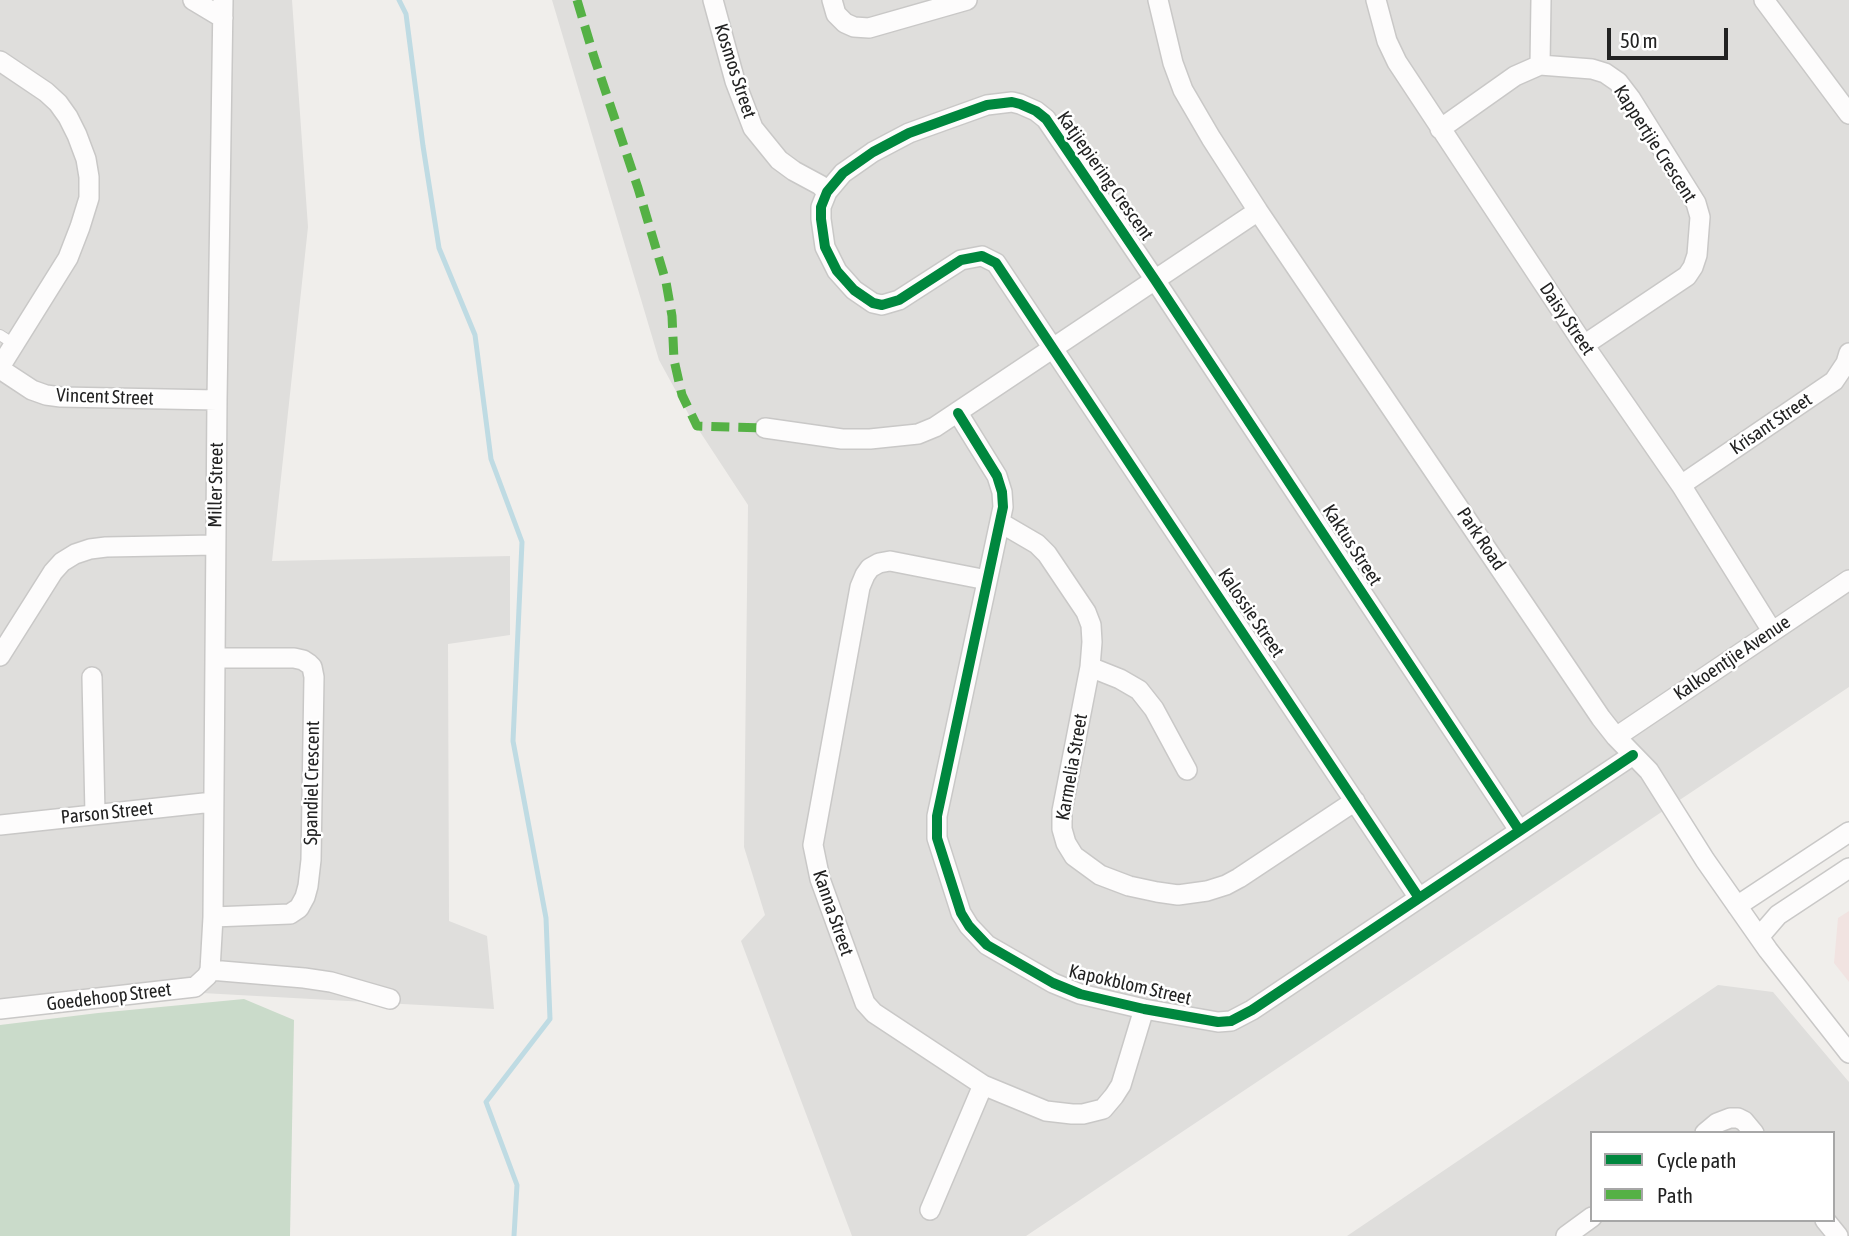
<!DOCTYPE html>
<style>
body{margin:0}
#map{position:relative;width:1849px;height:1236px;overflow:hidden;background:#f0eeeb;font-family:"Asap Condensed",sans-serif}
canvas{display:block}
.legend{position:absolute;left:1590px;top:1131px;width:245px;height:91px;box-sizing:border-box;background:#fff;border:2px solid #a7a7a7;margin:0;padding:9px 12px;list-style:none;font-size:21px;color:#222}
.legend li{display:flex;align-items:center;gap:14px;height:35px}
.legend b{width:35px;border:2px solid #a7a7a7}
.scale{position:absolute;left:1607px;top:28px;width:121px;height:32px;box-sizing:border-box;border:4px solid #222;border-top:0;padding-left:9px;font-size:21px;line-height:24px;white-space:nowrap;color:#222;-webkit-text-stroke:5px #fff;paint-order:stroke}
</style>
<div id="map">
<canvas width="1849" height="1236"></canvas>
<ul class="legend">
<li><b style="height:9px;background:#00873e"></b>Cycle path</li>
<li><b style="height:9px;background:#55b145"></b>Path</li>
</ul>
<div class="scale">50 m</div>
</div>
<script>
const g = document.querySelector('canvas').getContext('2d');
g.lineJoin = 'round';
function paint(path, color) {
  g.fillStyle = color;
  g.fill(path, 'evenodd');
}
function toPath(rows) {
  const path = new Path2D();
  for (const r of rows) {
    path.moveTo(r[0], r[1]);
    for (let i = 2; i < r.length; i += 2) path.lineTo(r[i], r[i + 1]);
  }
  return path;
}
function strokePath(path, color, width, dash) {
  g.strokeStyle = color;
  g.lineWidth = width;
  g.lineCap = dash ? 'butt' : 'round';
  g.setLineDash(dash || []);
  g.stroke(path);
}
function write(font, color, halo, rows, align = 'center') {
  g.font = font + ' "Asap Condensed",sans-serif';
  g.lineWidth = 5;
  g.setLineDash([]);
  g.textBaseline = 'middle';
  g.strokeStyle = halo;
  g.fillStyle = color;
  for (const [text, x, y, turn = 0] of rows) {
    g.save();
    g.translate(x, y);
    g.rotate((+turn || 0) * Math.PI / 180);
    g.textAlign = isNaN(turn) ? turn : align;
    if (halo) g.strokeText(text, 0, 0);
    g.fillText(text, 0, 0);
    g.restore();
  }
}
paint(toPath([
 [0,0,292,0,308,227,272,561,510,556,510,635,448,644,449,921,487,936,494,1009,202,993,0,1016],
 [552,0,1849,0,1849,687,1026,1236,852,1236,741,941,765,915,744,847,748,505,689,415,659,360],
 [1718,985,1773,992,1849,1082,1849,1236,1347,1236],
 [1592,1133,1833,1133,1833,1220,1592,1220]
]), '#dfdedc');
paint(toPath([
 [1849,911,1849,982,1834,963,1838,918]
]), '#f1e3e1');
paint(toPath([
 [244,999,294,1020,290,1236,0,1236,0,1025,98,1013]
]), '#cadbca');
strokePath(toPath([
 [399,0,406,14,423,146,439,248,475,335,491,459,522,542,513,741,546,918,550,1019,486,1102,517,1185,514,1236]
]), '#bfdbe3', 5);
const service = toPath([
 [0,335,14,344]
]);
const minor = toPath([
 [193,0,223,18],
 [713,0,735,81,753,128,779,160,794,171,820,185,827,192],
 [832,0,836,14,845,23,854,27,869,28,967,0],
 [1158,0,1173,63,1183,90,1211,138,1258,211,1601,718,1616,737,1649,771,1705,860,1768,950,1849,1053],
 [1376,0,1387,41,1397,62,1584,345,1681,485,1772,631],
 [1764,0,1849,114],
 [0,61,46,92,58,103,68,117,77,135,86,159,89,177,89,198,80,227,68,258,0,367],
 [1540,65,1541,0],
 [1440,129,1515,76,1540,65,1592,69,1605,73,1618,82,1631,99,1696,203,1700,217,1697,255,1693,267,1687,276,1584,345],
 [0,369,32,390,46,395,61,397,217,400],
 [958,413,997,476,1002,492,1003,507,937,816,937,838,961,913,969,926,987,945,1053,983,1080,994,1144,1009,1218,1022,1231,1021,1252,1010,1633,755],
 [765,428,842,439,870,439,918,434,935,427,1258,211],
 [1681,485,1834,381,1846,363,1849,353],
 [1001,523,1037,544,1047,554,1086,612,1091,625,1092,642,1090,667,1062,811,1062,829,1066,843,1074,856,1100,875,1129,886,1157,892,1178,895,1207,891,1226,885,1239,878,1355,801],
 [987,580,890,561,879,563,870,568,865,575,860,587,813,845,820,879,865,1003,874,1013,983,1085,1046,1111,1072,1114,1083,1114,1103,1109,1114,1096,1121,1085,1144,1009],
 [0,656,53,572,62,562,75,554,90,549,106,547,215,545],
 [1090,667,1120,679,1139,690,1154,709,1187,770],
 [92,677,95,814],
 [1616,737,1849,580],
 [0,825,213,802],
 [1419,898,996,263,982,256,961,260,899,300,882,305,873,303,854,290,837,271,825,247,821,219,821,207,827,192,843,173,873,152,909,133,987,105,1012,102,1020,104,1036,111,1046,119,1155,280,1519,830],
 [1737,906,1849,832],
 [213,917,290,914,299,908,305,897,308,886,311,860,314,677,312,667,309,664,303,660,294,658,215,658],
 [1759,937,1778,915,1849,868],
 [210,970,304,978,331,982,390,999],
 [0,1009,195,987,207,976,210,970,213,917,217,400,223,0],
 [1705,1133,1717,1123,1730,1118,1738,1118,1744,1121,1754,1133],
 [930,1210,983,1085],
 [1825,1220,1838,1236],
 [1566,1236,1592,1217]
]);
strokePath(service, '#c9c8c7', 12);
strokePath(minor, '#c9c8c7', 22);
strokePath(service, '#fdfcfc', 10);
strokePath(minor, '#fdfcfc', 19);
strokePath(toPath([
 [577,0,594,57,638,188,666,282,672,316,674,360,682,395,697,426,765,428]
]), '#55b145', 9, [18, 9]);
strokePath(toPath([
 [958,413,997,476,1002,492,1003,507,937,816,937,838,961,913,969,926,987,945,1053,983,1080,994,1144,1009,1218,1022,1231,1021,1252,1010,1633,755],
 [1419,898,996,263,982,256,961,260,899,300,882,305,873,303,854,290,837,271,825,247,821,219,821,207,827,192,843,173,873,152,909,133,987,105,1012,102,1020,104,1036,111,1046,119,1155,280,1519,830]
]), '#00873e', 10);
write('19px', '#222', '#fff', [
 ["Kosmos Street",735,71,72],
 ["Kappertjie Crescent",1655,144,57],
 ["Katjiepiering Crescent",1105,176,55],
 ["Daisy Street",1567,319,56],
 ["Vincent Street",105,397,2],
 ["Krisant Street",1771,424,-34],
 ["Miller Street",216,485,-89],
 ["Park Road",1481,539,56],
 ["Kaktus Street",1352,545,57],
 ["Kalossie Street",1251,613,56],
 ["Kalkoentjie Avenue",1732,658,-34],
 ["Karmelia Street",1072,767,-80],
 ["Spandiel Crescent",312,783,-89],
 ["Parson Street",107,813,-6],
 ["Kanna Street",833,913,71],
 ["Kapokblom Street",1130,985,13],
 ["Goedehoop Street",109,997,-7]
]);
</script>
